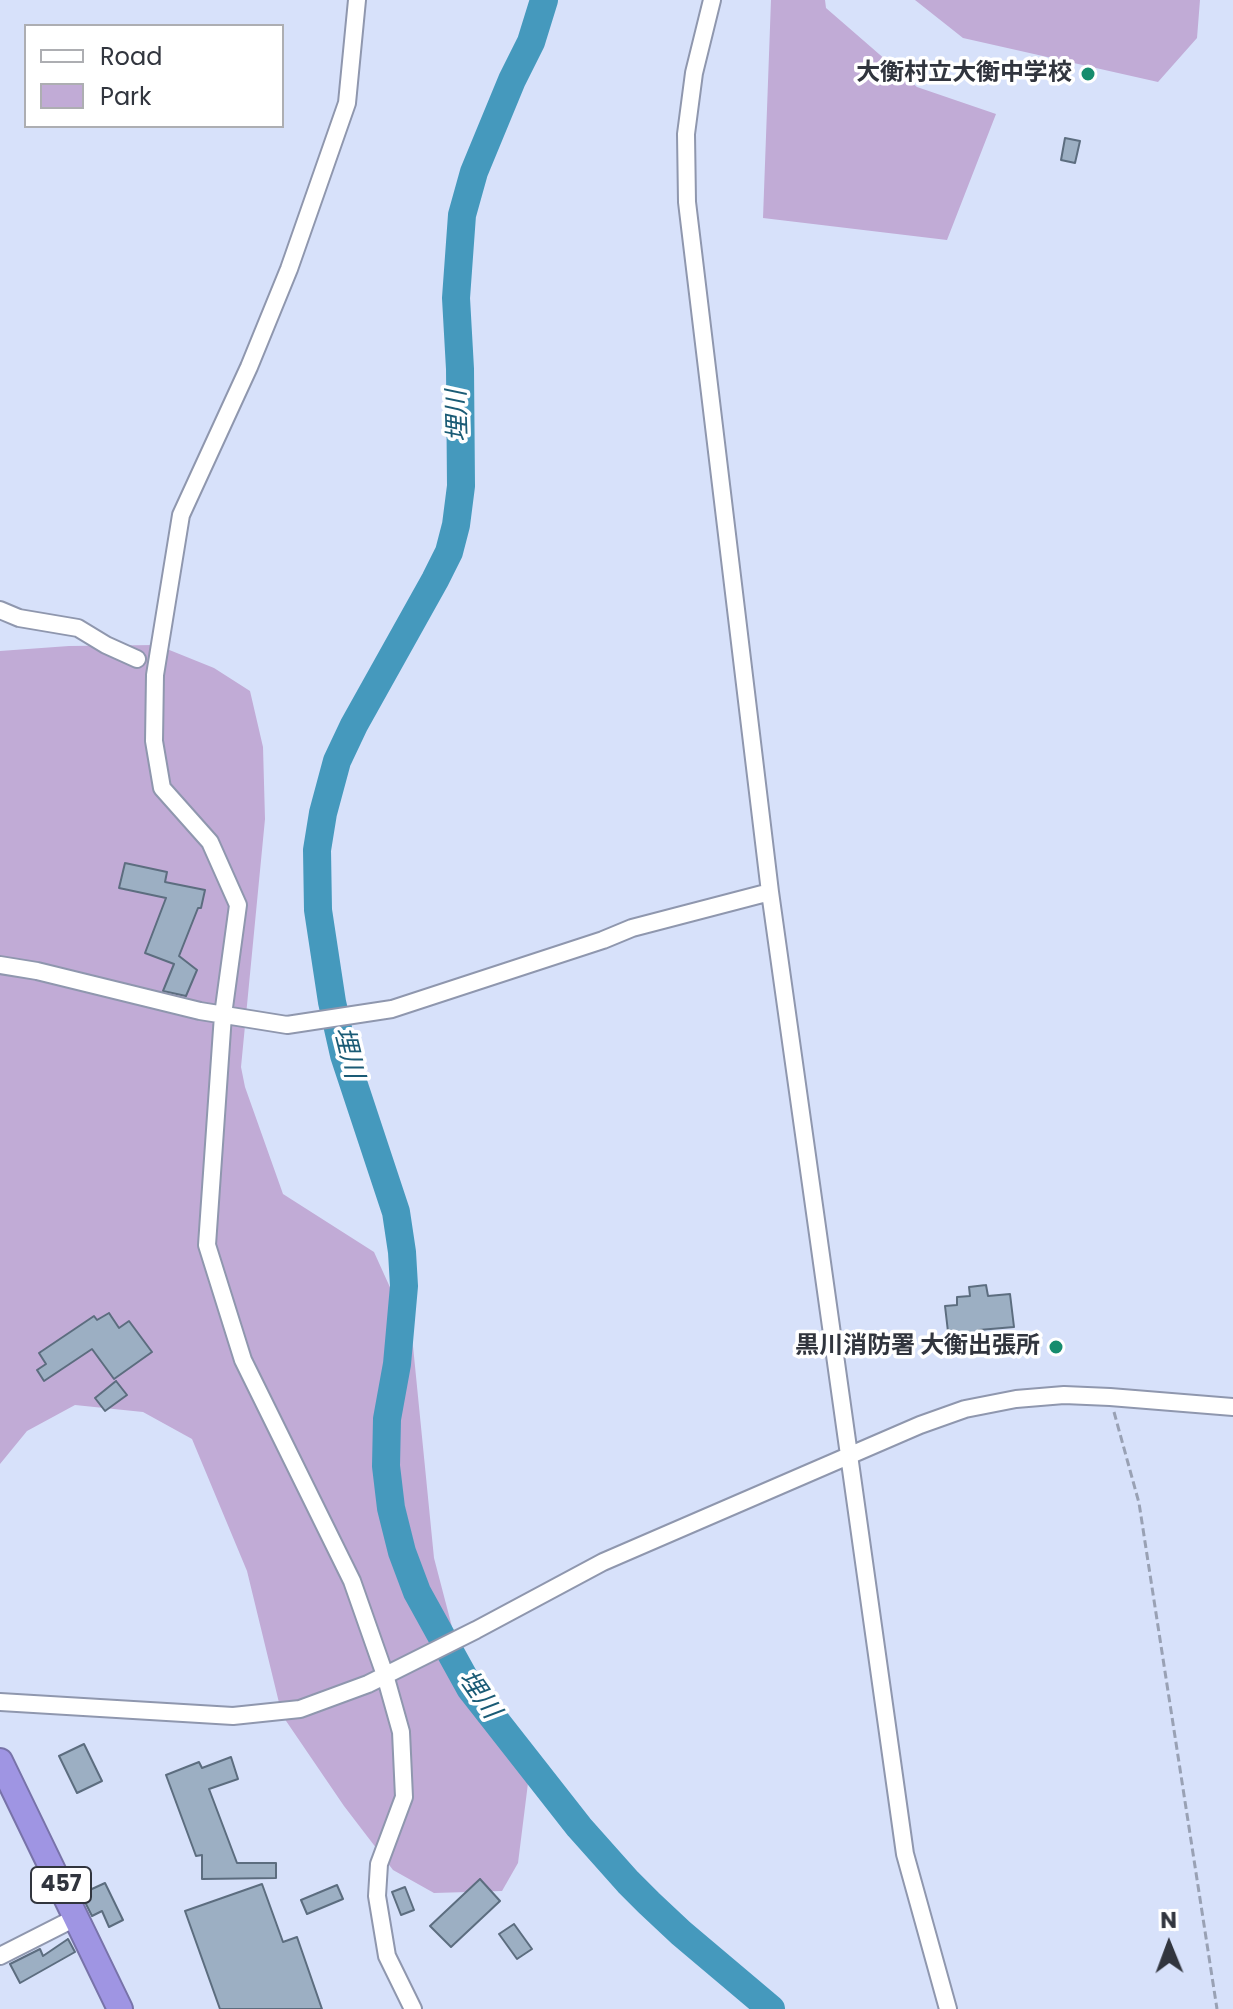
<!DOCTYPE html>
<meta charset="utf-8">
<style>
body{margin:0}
#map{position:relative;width:1233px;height:2009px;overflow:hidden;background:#d7e1fa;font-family:Poppins,sans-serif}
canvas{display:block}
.legend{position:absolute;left:24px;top:24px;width:260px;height:104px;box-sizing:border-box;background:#fff;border:2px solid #adaeb2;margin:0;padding:10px 14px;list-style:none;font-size:24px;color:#31353e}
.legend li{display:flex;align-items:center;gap:16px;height:40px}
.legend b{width:40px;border:2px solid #adaeb2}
.north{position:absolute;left:1129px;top:1905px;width:80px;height:80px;-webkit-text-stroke:6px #fff;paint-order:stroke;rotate:359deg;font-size:22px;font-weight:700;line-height:32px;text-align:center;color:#31353e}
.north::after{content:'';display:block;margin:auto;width:28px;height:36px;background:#31353e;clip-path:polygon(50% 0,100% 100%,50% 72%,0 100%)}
</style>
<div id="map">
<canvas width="1233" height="2009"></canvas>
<ul class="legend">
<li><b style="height:10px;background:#fff"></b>Road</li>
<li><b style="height:22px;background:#c1abd6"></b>Park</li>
</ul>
<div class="north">N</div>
</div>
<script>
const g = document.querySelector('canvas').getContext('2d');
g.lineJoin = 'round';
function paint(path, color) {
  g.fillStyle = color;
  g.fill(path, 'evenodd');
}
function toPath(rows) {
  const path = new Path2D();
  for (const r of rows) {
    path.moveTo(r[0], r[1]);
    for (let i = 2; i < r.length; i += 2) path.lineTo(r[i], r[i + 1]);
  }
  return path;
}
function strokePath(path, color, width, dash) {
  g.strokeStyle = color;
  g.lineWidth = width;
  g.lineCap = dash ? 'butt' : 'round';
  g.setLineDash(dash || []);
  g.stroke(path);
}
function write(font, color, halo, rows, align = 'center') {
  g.font = font + ' Poppins,"Noto Sans JP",sans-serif';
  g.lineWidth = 7;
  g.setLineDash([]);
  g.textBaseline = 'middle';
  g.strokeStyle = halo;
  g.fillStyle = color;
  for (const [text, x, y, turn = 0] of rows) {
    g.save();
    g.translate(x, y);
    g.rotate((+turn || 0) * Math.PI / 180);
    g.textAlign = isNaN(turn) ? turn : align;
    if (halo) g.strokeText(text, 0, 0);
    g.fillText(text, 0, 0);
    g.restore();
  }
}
paint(toPath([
 [771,0,825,0,826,8,917,87,996,114,947,240,763,218],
 [915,0,1200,0,1197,38,1158,82,963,38],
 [157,645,214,668,250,691,263,747,265,819,241,1067,245,1087,283,1194,374,1252,412,1336,434,1558,474,1711,528,1783,518,1863,502,1891,434,1893,393,1870,344,1806,282,1715,247,1571,192,1439,143,1412,75,1405,27,1431,0,1464,0,651,69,646]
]), '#c1abd6');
strokePath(toPath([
 [544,0,531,42,512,80,474,172,462,215,456,298,460,369,461,486,456,525,449,552,435,580,354,725,337,761,323,813,317,850,318,910,332,1002,344,1055,396,1212,402,1252,404,1286,397,1364,387,1419,386,1466,391,1508,402,1552,417,1592,470,1688,579,1827,628,1882,649,1903,681,1933,771,2009]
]), '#4599bd', 28);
const building = toPath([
 [1065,138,1080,141,1075,163,1061,160,1065,138],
 [125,863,167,872,165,882,205,890,201,908,198,908,179,956,197,970,186,996,163,991,174,964,145,953,166,898,119,888,125,863],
 [986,1285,988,1296,1010,1294,1014,1327,979,1330,979,1333,973,1334,974,1346,950,1349,945,1306,957,1305,957,1297,970,1296,969,1287,986,1285],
 [109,1313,119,1328,129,1321,152,1352,114,1379,92,1349,44,1381,37,1370,46,1364,39,1353,94,1316,97,1320,109,1313],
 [116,1381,127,1395,105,1411,95,1398,116,1381],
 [84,1744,102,1781,77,1793,59,1756,84,1744],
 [231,1757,238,1779,209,1789,237,1863,276,1863,276,1878,202,1879,202,1855,196,1856,166,1775,199,1762,202,1768,231,1757],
 [480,1879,500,1901,451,1947,430,1926,480,1879],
 [105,1883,123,1920,109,1927,102,1911,92,1916,81,1894,105,1883],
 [262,1884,283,1942,297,1937,322,2009,220,2009,185,1911,262,1884],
 [337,1885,343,1899,307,1914,301,1900,337,1885],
 [405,1887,414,1910,401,1915,392,1892,405,1887],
 [514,1924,532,1949,517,1959,499,1934,514,1924],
 [68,1939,75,1952,20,1983,10,1964,40,1949,43,1956,68,1939]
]);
paint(building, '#9cafc3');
strokePath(building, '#5c6d7f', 2);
const minor = toPath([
 [357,0,347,103,289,269,249,367,181,515,155,675,154,741,162,788,210,842,238,905,223,1015,207,1245,243,1360,352,1581,385,1675,401,1732,404,1797,379,1864,377,1896,387,1956,413,2009],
 [712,0,694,73,686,134,687,202,770,892,905,1854,948,2009],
 [0,610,19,618,78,628,106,645,137,659],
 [0,965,37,971,200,1011,287,1025,392,1009,603,940,632,928,770,892],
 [0,1702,233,1716,300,1709,368,1684,476,1630,603,1562,920,1425,965,1409,1016,1399,1064,1395,1110,1397,1233,1407],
 [0,1956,77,1917]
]);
const highway = toPath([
 [0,1761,120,2009]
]);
strokePath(minor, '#8f97ae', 20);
strokePath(highway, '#7873a9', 28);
strokePath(toPath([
 [1114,1412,1139,1503,1217,2009]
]), '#99a1b4', 3, [8, 4]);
strokePath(minor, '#fff', 16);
strokePath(highway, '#9f95e3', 24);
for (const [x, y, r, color] of [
 [1088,74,8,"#158c6e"],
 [1056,1347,8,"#158c6e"]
]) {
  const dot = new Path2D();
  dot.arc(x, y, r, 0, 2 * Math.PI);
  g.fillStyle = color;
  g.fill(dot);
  strokePath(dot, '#fff', 3);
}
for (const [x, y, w] of [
 [61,1885,60]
]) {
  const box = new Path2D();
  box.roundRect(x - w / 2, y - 18, w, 36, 6);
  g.fillStyle = '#fff';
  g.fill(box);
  strokePath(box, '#31353e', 2);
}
write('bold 22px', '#31353e', null, [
 ["457",61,1885]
]);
write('bold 24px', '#31353e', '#fff', [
 ["大衡村立大衡中学校",1072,74],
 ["黒川消防署 大衡出張所",1040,1347]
], 'right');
write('italic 26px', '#1a5b75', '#fff', [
 ["埋川",459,416,-92],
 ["埋川",347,1053,76],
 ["埋川",478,1695,55]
]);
</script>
